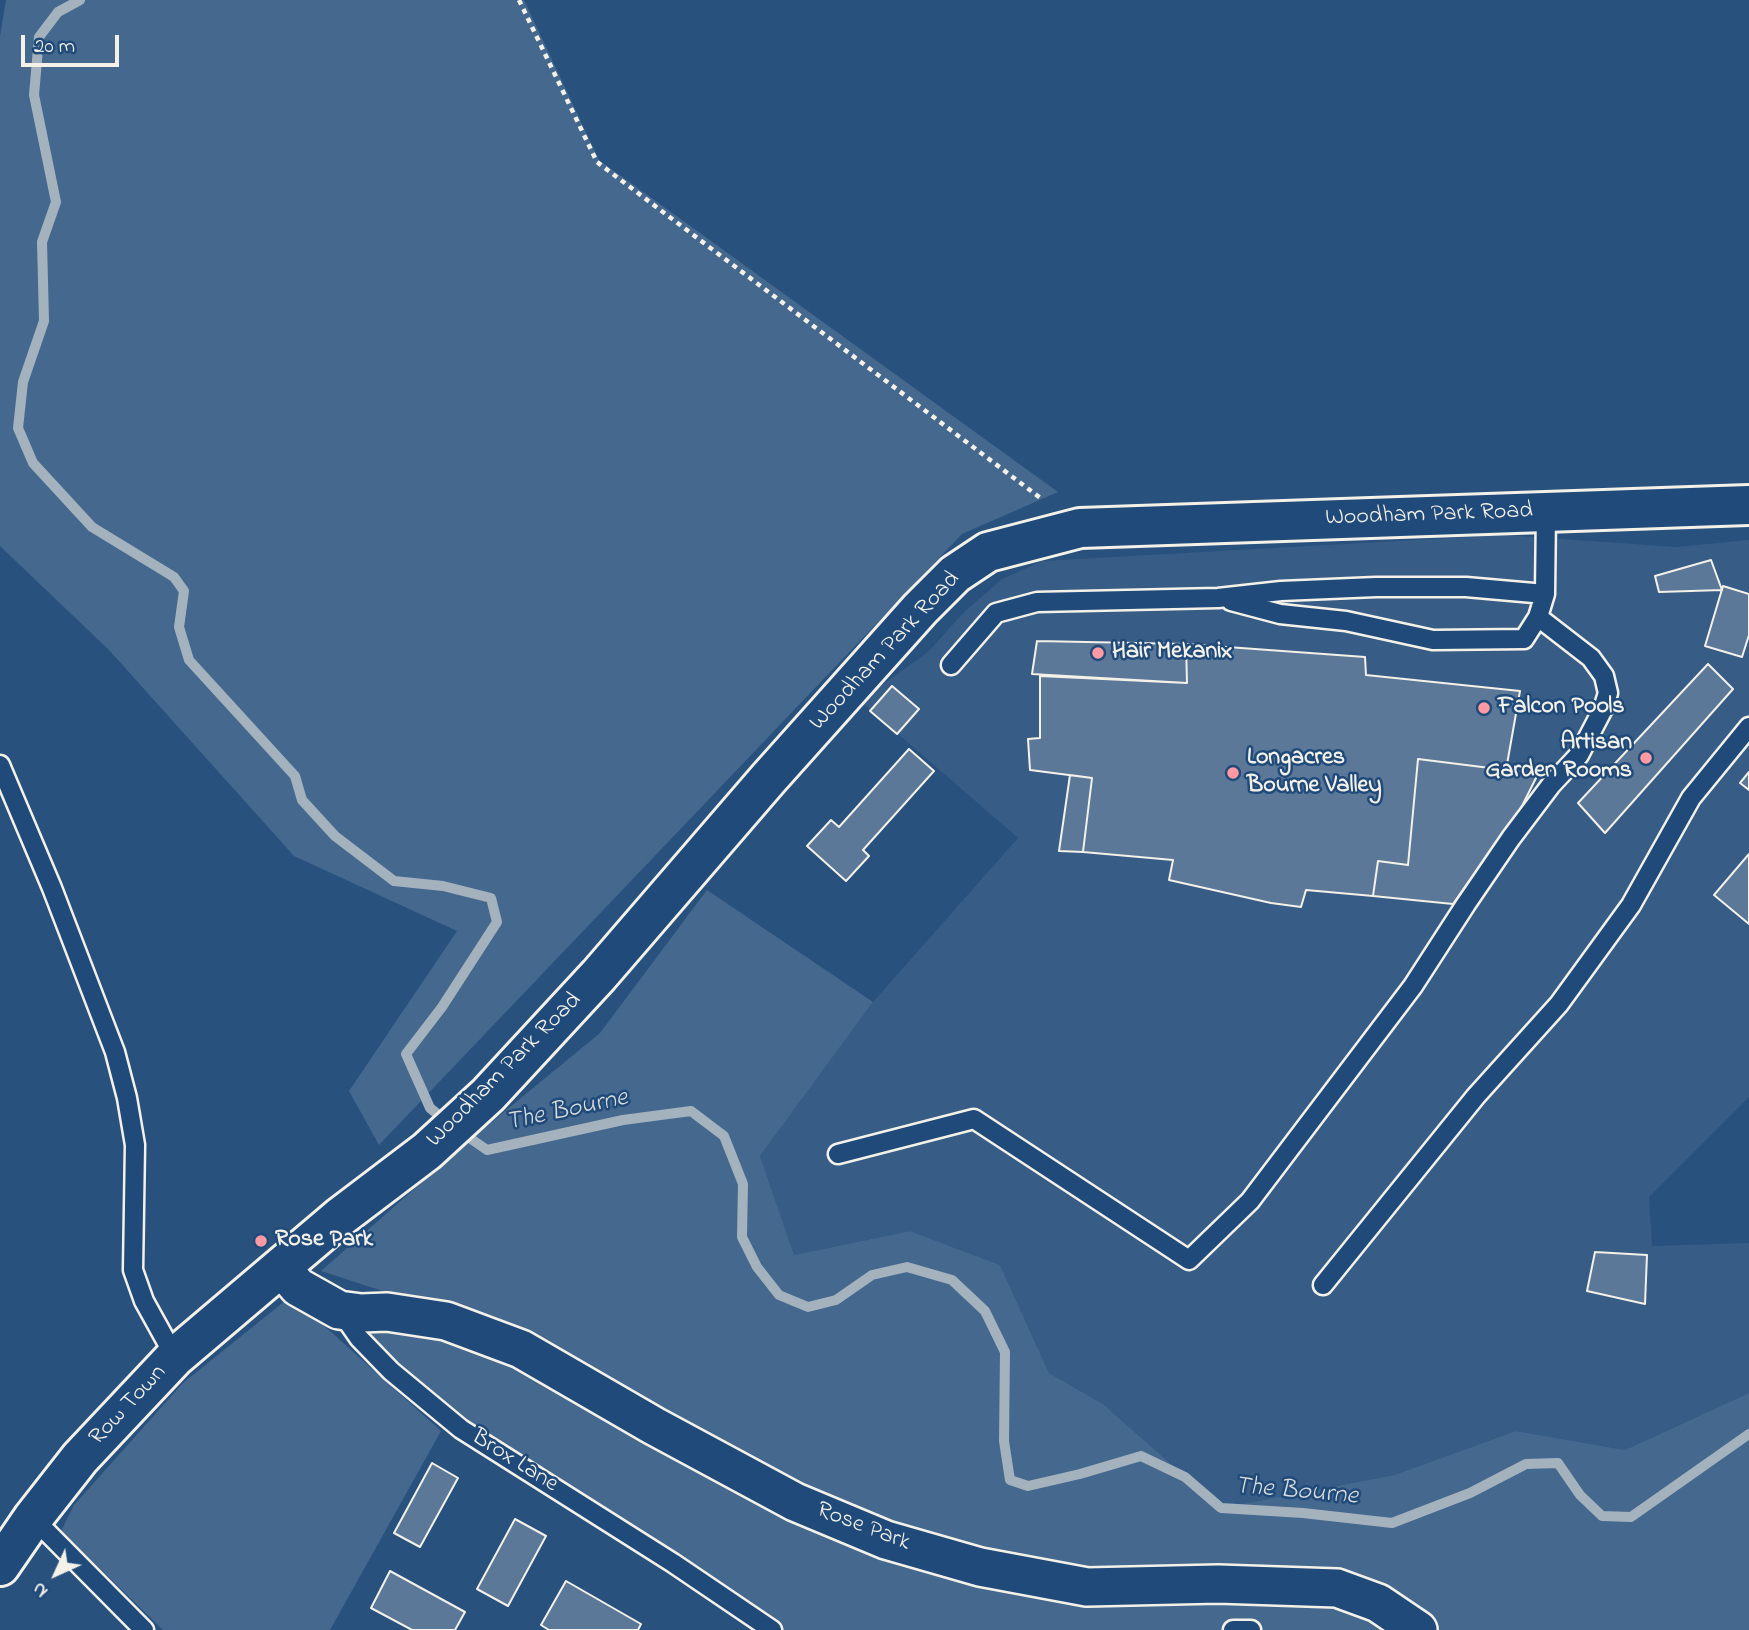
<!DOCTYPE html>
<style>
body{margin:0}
#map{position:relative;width:1749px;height:1630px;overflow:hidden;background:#28517e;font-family:"Indie Flower",sans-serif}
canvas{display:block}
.north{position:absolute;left:21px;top:1539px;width:70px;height:70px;-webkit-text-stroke:5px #1f4a7a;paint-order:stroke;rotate:225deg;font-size:19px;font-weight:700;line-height:28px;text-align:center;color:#f4f1e8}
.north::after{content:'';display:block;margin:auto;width:24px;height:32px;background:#f4f1e8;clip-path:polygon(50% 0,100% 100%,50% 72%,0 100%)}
.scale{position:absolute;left:21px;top:35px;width:98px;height:32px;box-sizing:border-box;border:4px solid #f4f1e8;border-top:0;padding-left:9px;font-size:21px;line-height:24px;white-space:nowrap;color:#f4f1e8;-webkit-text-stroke:5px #1f4a7a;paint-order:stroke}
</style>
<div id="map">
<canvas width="1749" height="1630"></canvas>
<div class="north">N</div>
<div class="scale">20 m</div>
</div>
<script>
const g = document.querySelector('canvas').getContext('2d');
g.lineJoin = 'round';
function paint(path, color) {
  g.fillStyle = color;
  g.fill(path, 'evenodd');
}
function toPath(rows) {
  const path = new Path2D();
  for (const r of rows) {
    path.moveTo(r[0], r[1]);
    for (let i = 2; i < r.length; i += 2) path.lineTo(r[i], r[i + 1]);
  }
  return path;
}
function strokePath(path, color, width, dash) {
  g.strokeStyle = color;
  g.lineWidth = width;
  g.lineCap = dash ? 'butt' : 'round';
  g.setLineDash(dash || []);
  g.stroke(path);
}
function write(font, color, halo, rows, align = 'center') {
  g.font = font + ' "Indie Flower",sans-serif';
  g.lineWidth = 5;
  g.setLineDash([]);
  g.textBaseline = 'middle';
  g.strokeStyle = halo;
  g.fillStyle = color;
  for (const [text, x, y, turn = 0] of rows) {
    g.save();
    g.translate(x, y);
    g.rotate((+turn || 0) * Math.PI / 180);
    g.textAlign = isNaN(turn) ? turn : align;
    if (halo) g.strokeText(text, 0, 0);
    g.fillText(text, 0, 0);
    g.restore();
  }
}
paint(toPath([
 [1505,535,1676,547,1749,540,1749,1097,1649,1197,1652,1246,1749,1243,1749,1393,1625,1450,1516,1431,1394,1475,1221,1508,1103,1404,1049,1373,1000,1265,910,1231,794,1255,760,1156,873,1002,1018,838,860,701,928,652,964,612,1002,579,1042,561]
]), '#375d86');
paint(toPath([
 [6,0,524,0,599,160,1058,492,962,534,379,1145,349,1091,457,931,294,856,109,650,0,546,0,36],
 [707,890,873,1002,760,1156,794,1255,910,1231,1000,1265,1049,1373,1103,1404,1221,1508,1394,1475,1516,1431,1625,1450,1749,1393,1749,1630,770,1630,461,1429,359,1338,395,1295,321,1271,471,1139,600,1033],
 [291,1296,441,1431,330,1630,163,1630,61,1531,74,1505,183,1383]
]), '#45688e');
strokePath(toPath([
 [80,0,58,12,39,37,34,95,56,202,42,242,44,321,23,382,18,428,33,463,92,527,174,577,184,591,179,627,189,660,295,776,302,800,335,836,394,881,443,886,491,898,497,922,442,1007,406,1054,430,1108,446,1121],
 [461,1132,487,1150,623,1120,691,1111,724,1136,743,1184,742,1237,757,1267,779,1295,808,1307,836,1300,872,1275,907,1267,952,1280,985,1311,1005,1352,1004,1441,1010,1480,1028,1486,1080,1474,1141,1456,1185,1477,1221,1508,1303,1513,1392,1523,1470,1493,1526,1464,1558,1463,1580,1495,1602,1516,1631,1517,1749,1434]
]), '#a4b2be', 10);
const building = toPath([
 [1711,560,1722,590,1659,592,1655,576,1711,560],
 [1723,586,1749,594,1749,635,1742,657,1705,646,1723,586],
 [1037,641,1186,644,1187,683,1032,674,1037,641],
 [1186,644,1365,657,1366,675,1520,691,1506,770,1418,759,1408,865,1378,861,1373,896,1306,890,1301,907,1271,903,1169,880,1173,860,1083,852,1092,778,1030,770,1028,739,1040,738,1040,676,1187,683,1186,644],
 [1708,664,1733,689,1605,833,1578,803,1708,664],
 [892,686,919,709,897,734,870,711,892,686],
 [909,749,934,771,863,850,869,856,846,881,807,846,831,820,839,827,909,749],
 [1418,759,1538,774,1520,810,1453,904,1373,896,1378,861,1408,865,1418,759],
 [1749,772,1749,790,1740,783,1749,772],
 [1070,775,1092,778,1083,852,1059,851,1070,775],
 [1749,854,1749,924,1714,895,1749,854],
 [1595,1252,1647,1255,1645,1304,1587,1291,1595,1252],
 [432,1463,458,1478,420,1547,394,1533,432,1463],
 [515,1519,546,1536,508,1606,477,1589,515,1519],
 [390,1571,465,1612,455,1630,412,1630,371,1608,390,1571],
 [566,1581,641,1624,638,1630,549,1630,541,1625,566,1581]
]);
paint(building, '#5b7899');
strokePath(building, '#f4f1e8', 2);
const lane = toPath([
 [1231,601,1280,614,1346,621,1433,640,1524,639,1538,617,1545,594,1546,511],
 [951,665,996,613,1037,602,1218,598,1281,591,1376,587,1466,587,1545,594],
 [0,765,52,888,115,1052,127,1098,135,1145,133,1270,144,1301,175,1357],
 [838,1154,974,1119,1189,1260,1250,1201,1413,986,1466,904,1511,838,1551,785,1579,755,1603,709,1608,693,1604,676,1591,658,1538,617],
 [1323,1285,1476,1096,1559,1004,1631,905,1691,798,1749,727],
 [341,1312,359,1338,391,1371,461,1429,673,1563,772,1630],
 [33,1518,144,1630],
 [1233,1630,1251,1630]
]);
const street = toPath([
 [281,1267,298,1287,339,1310,361,1313,387,1312,446,1321,521,1349,654,1426,795,1502,886,1540,980,1567,1087,1587,1218,1584,1337,1588,1378,1603,1418,1630]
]);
const secondary = toPath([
 [0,1566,33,1518,80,1458,175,1357,340,1217,427,1151,488,1095,599,975,768,779,920,609,955,574,988,552,1080,528,1749,505]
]);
strokePath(lane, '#f4f1e8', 23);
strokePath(street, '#f4f1e8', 42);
strokePath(secondary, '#f4f1e8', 44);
strokePath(toPath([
 [519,0,597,162,1043,500]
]), '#f4f1e8', 4.5, [5, 5]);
strokePath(lane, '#1f4a7a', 18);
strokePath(street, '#1f4a7a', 37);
strokePath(secondary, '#1f4a7a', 38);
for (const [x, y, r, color] of [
 [1098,653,7,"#ff9aa2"],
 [1484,708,7,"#ff9aa2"],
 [1646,758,7,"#ff9aa2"],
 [1233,773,7,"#ff9aa2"],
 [261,1241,7,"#ff9aa2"]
]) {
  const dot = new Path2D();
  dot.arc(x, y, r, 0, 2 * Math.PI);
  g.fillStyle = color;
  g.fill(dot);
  strokePath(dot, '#1f4a7a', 2.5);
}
write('24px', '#f4f1e8', '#1f4a7a', [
 ["Woodham Park Road",1429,516,-2],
 ["Woodham Park Road",886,652,-47],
 ["Woodham Park Road",505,1071,-45],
 ["Row Town",129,1406,-47],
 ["Brox Lane",514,1462,32],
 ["Rose Park",863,1528,21]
]);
write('bold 24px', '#f4f1e8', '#1f4a7a', [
 ["Hair Mekanix",1112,653],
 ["Falcon Pools",1498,708],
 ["Artisan",1632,744,"right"],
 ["Garden Rooms",1632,772,"right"],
 ["Longacres",1247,759],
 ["Bourne Valley",1247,787],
 ["Rose Park",275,1241]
], 'left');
write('italic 26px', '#d9dcda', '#1f4a7a', [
 ["The Bourne",567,1112,-12],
 ["The Bourne",1296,1493,5]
]);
</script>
